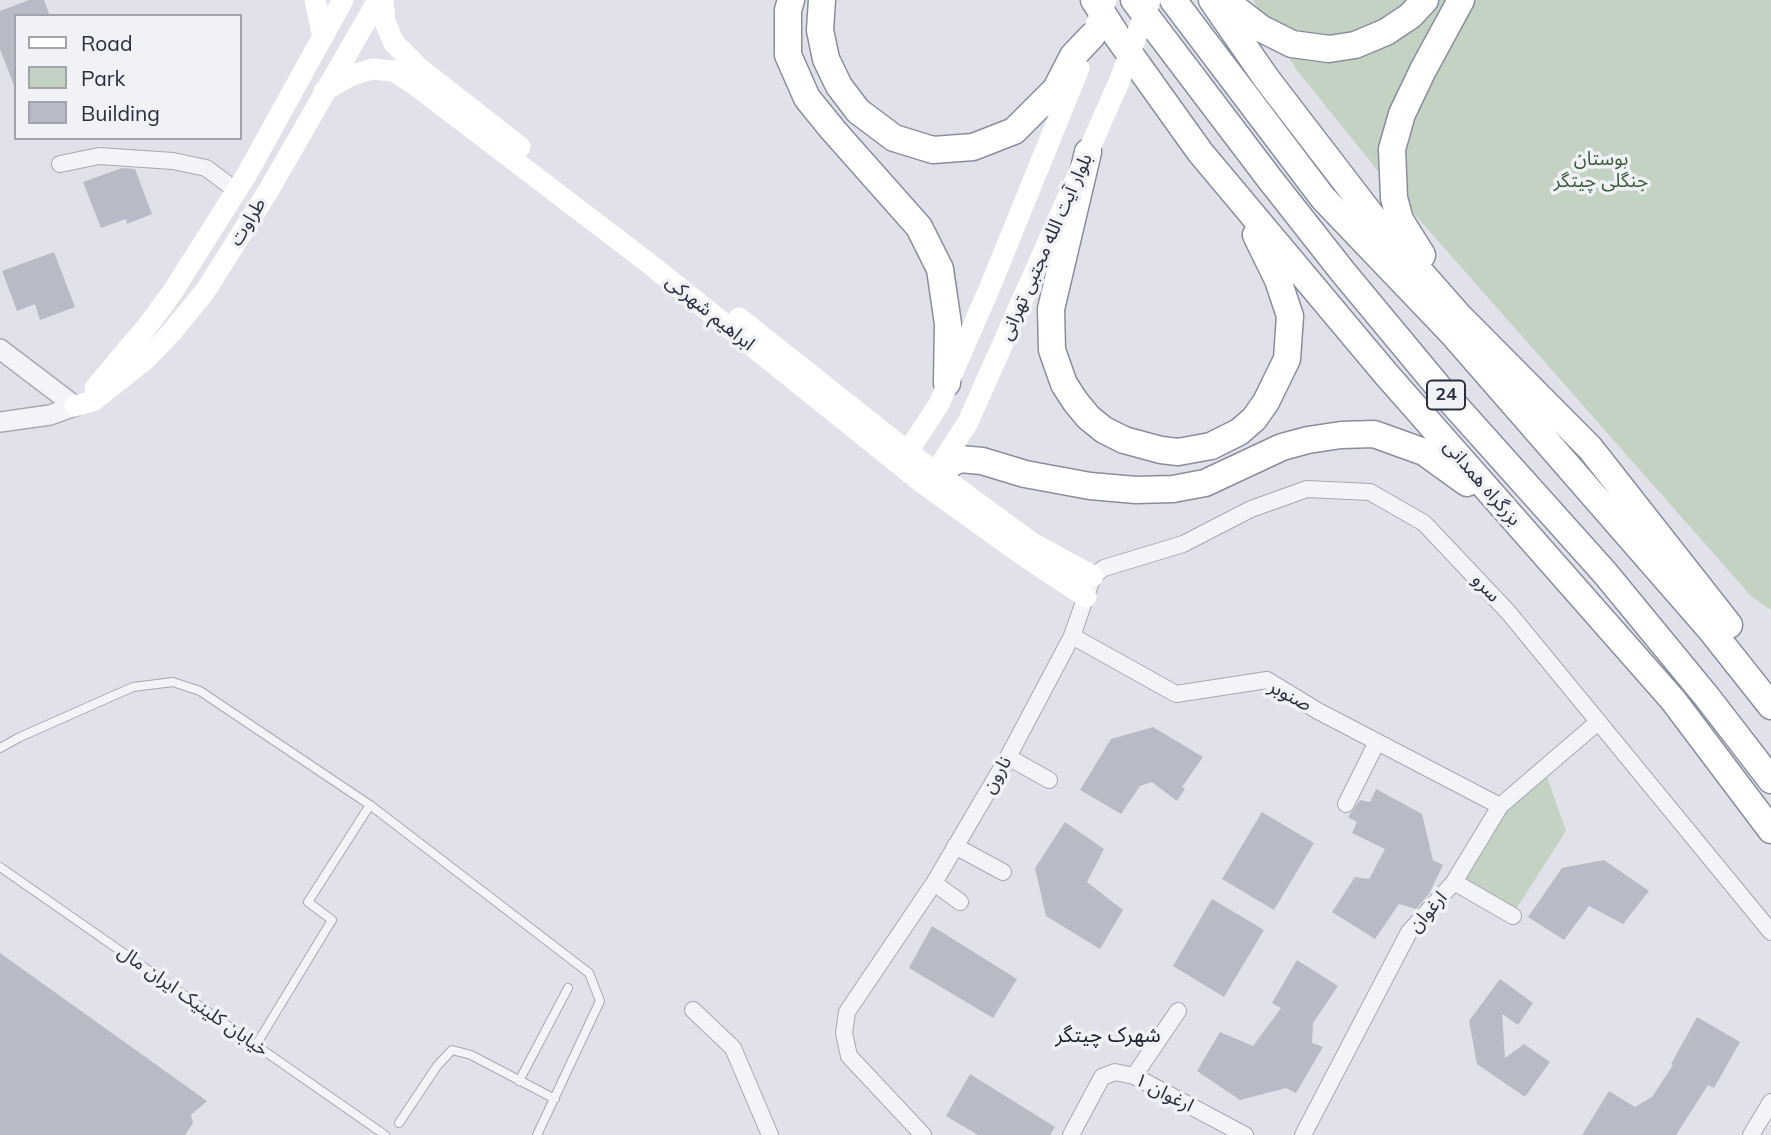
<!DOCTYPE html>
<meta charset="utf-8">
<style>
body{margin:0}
#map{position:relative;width:1771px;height:1135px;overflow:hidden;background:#e1e2e9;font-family:Mulish,sans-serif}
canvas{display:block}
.legend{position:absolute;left:14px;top:14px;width:228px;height:126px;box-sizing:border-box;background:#f0f2f6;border:2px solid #a1a4ad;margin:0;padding:9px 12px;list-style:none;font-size:21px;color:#2a2e40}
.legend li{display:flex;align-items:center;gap:14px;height:35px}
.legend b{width:35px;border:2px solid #a1a4ad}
</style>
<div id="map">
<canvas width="1771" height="1135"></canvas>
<ul class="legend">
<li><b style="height:9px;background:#fff"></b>Road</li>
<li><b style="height:19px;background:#c3d2c2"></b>Park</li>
<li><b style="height:19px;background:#b8bbc5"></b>Building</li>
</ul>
</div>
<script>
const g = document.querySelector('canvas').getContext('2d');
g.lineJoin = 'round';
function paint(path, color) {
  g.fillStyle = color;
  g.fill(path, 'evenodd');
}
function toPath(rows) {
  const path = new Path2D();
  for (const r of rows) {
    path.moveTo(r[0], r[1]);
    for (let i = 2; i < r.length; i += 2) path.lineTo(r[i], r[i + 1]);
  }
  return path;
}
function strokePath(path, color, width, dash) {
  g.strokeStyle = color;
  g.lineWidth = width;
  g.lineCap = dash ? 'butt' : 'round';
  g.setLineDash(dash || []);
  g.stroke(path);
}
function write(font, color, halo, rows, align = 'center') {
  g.font = font + ' Mulish,"Noto Sans Arabic",sans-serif';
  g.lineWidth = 7;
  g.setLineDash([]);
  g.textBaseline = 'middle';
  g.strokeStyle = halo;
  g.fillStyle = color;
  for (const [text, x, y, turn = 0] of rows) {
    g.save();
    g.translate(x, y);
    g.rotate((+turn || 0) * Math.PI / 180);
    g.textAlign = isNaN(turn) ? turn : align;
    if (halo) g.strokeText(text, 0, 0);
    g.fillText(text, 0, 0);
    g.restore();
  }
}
paint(toPath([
 [1253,0,1771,0,1771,610,1751,596,1394,191,1296,69],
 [1547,777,1566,831,1516,909,1462,878,1506,811]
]), '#c3d2c2');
paint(toPath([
 [29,0,44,0,50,16,16,16,15,88,0,49,0,11],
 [122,168,135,169,152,214,127,224,126,219,101,228,83,182],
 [54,252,75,307,40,320,35,304,17,311,2,271],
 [1153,727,1203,757,1182,787,1185,789,1177,801,1152,782,1140,786,1121,814,1080,790,1111,739],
 [1376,789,1422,814,1433,860,1443,865,1429,894,1416,909,1399,904,1375,939,1332,912,1355,877,1369,879,1385,849,1352,833,1357,822,1348,817,1360,800,1370,802],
 [1262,812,1314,843,1274,910,1222,879],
 [1065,822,1104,849,1087,882,1123,910,1100,949,1046,916,1035,868],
 [1604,860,1649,891,1623,924,1589,906,1564,940,1528,917,1562,868],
 [1212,899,1264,930,1224,997,1173,966],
 [932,926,1017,979,993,1018,909,968],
 [0,953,207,1101,191,1115,193,1123,185,1135,0,1135],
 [1297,960,1338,986,1313,1023,1312,1043,1323,1047,1296,1093,1286,1088,1240,1100,1197,1071,1220,1032,1253,1046,1281,1008,1272,1003],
 [1500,979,1533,1003,1518,1025,1502,1014,1505,1058,1524,1044,1550,1062,1525,1097,1477,1064,1469,1021],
 [1697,1017,1740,1042,1714,1088,1708,1085,1676,1135,1582,1135,1609,1091,1635,1107,1652,1097,1673,1065,1671,1064],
 [970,1074,1055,1127,1050,1135,978,1135,946,1116]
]), '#b8bbc5');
const service = toPath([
 [0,748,20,737,133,687,173,682,200,691,370,805,589,973,600,1001,537,1135],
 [0,867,385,1135],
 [256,1045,332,920,308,902,370,805],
 [519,1081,568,988],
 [399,1123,437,1066,452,1050,471,1055,555,1099]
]);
const minor = toPath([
 [60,164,99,156,173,161,206,168,237,191],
 [1072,636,1176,694,1267,680,1318,711,1500,806],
 [1008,757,1049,780],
 [1346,804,1377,742],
 [955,846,1003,872],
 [1454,882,1513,916],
 [960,902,934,883,1008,757,1072,636,1093,576,1104,568,1183,544,1251,509,1307,489,1370,492,1424,523,1509,613,1771,932],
 [693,1010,733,1048,770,1135],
 [1134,1076,1178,1011],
 [923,1135,849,1056,844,1033,847,1012,934,883],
 [1071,1135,1102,1077,1115,1072,1134,1076,1245,1135],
 [1303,1135,1409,932,1454,882,1500,806,1598,722],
 [1751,1135,1771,1102]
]);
const tertiary = toPath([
 [0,349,75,406],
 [0,422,50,415,75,406]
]);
const trunk = toPath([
 [791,0,788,10,788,55,807,98,833,130,919,227,940,269,948,324,947,383],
 [822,0,820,30,826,59,839,86,858,111,894,138,933,150,973,147,1014,131,1056,89,1073,56,1092,36],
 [1094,0,1117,36,1200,152,1386,374,1673,700,1771,830],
 [1134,0,1269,178,1343,272,1441,390,1605,573,1707,697,1771,780],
 [1173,0,1323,198,1452,333,1710,629,1771,706],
 [1212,0,1266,78,1378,224,1460,317,1590,448,1729,625],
 [1224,0,1262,29,1292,44,1329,49,1355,45,1386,32,1410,16,1425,0],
 [1088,152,1051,309,1052,350,1064,384,1075,401,1088,417,1104,430,1124,440,1161,450,1178,452,1211,446,1239,432,1254,419,1266,402,1287,359,1290,316,1278,280,1256,235],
 [1422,255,1400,220,1394,198,1392,149,1402,114,1423,70,1461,0],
 [935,472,960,459,982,461,1025,474,1090,486,1136,490,1173,489,1205,483,1282,447,1308,440,1341,435,1374,434,1424,452,1467,483]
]);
strokePath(service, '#a6a8b3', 10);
strokePath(minor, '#a6a8b3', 18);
strokePath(tertiary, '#a6a8b3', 22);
strokePath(trunk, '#898d9f', 29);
strokePath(service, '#f3f4f7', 8);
strokePath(minor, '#f3f4f7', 16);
strokePath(tertiary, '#f3f4f7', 19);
strokePath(toPath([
 [315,0,323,37],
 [383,0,385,22,394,43,418,67,520,147],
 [324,91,352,75,373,69,394,71,415,85,651,265,925,485,1024,556,1086,597],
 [739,318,908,452,1032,543,1093,576],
 [95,388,149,324,173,291,247,174,343,0],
 [75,406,93,401,145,360,171,333,206,290,270,188,378,0],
 [901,462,939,404,990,287,1079,68],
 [936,472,968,422,1119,82]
]), '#fff', 21);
strokePath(trunk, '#fff', 26);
strokePath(toPath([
 [1092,36,1106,0],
 [1119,82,1150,0]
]), '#fff', 21);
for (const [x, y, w] of [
 [1446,395,38]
]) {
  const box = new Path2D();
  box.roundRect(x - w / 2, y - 14.5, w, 29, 5);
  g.fillStyle = '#f0f2f6';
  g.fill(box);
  strokePath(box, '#2a2e40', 2);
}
write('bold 18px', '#2a2e40', null, [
 ["24",1446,395]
]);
write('19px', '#385b38', '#f0f2f6', [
 ["بوستان",1601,159],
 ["جنگلی چیتگر",1601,181]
]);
write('19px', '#2a2e40', '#f0f2f6', [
 ["طراوت",248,222,-59],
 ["بلوار آیت الله مجتبی تهرانی",1046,247,-66],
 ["ابراهیم شهرکی",710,313,39],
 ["بزرگراه همدانی",1482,483,49],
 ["سرو",1486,588,47],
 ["صنوبر",1290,696,28],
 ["نارون",997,775,-60],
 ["ارغوان",1428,912,-49],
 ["خیابان کلینیک ایران مال",193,1001,35],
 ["ارغوان ۱",1164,1093,27]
]);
write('21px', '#1c1f30', '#f0f2f6', [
 ["شهرک چیتگر",1108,1036]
]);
</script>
